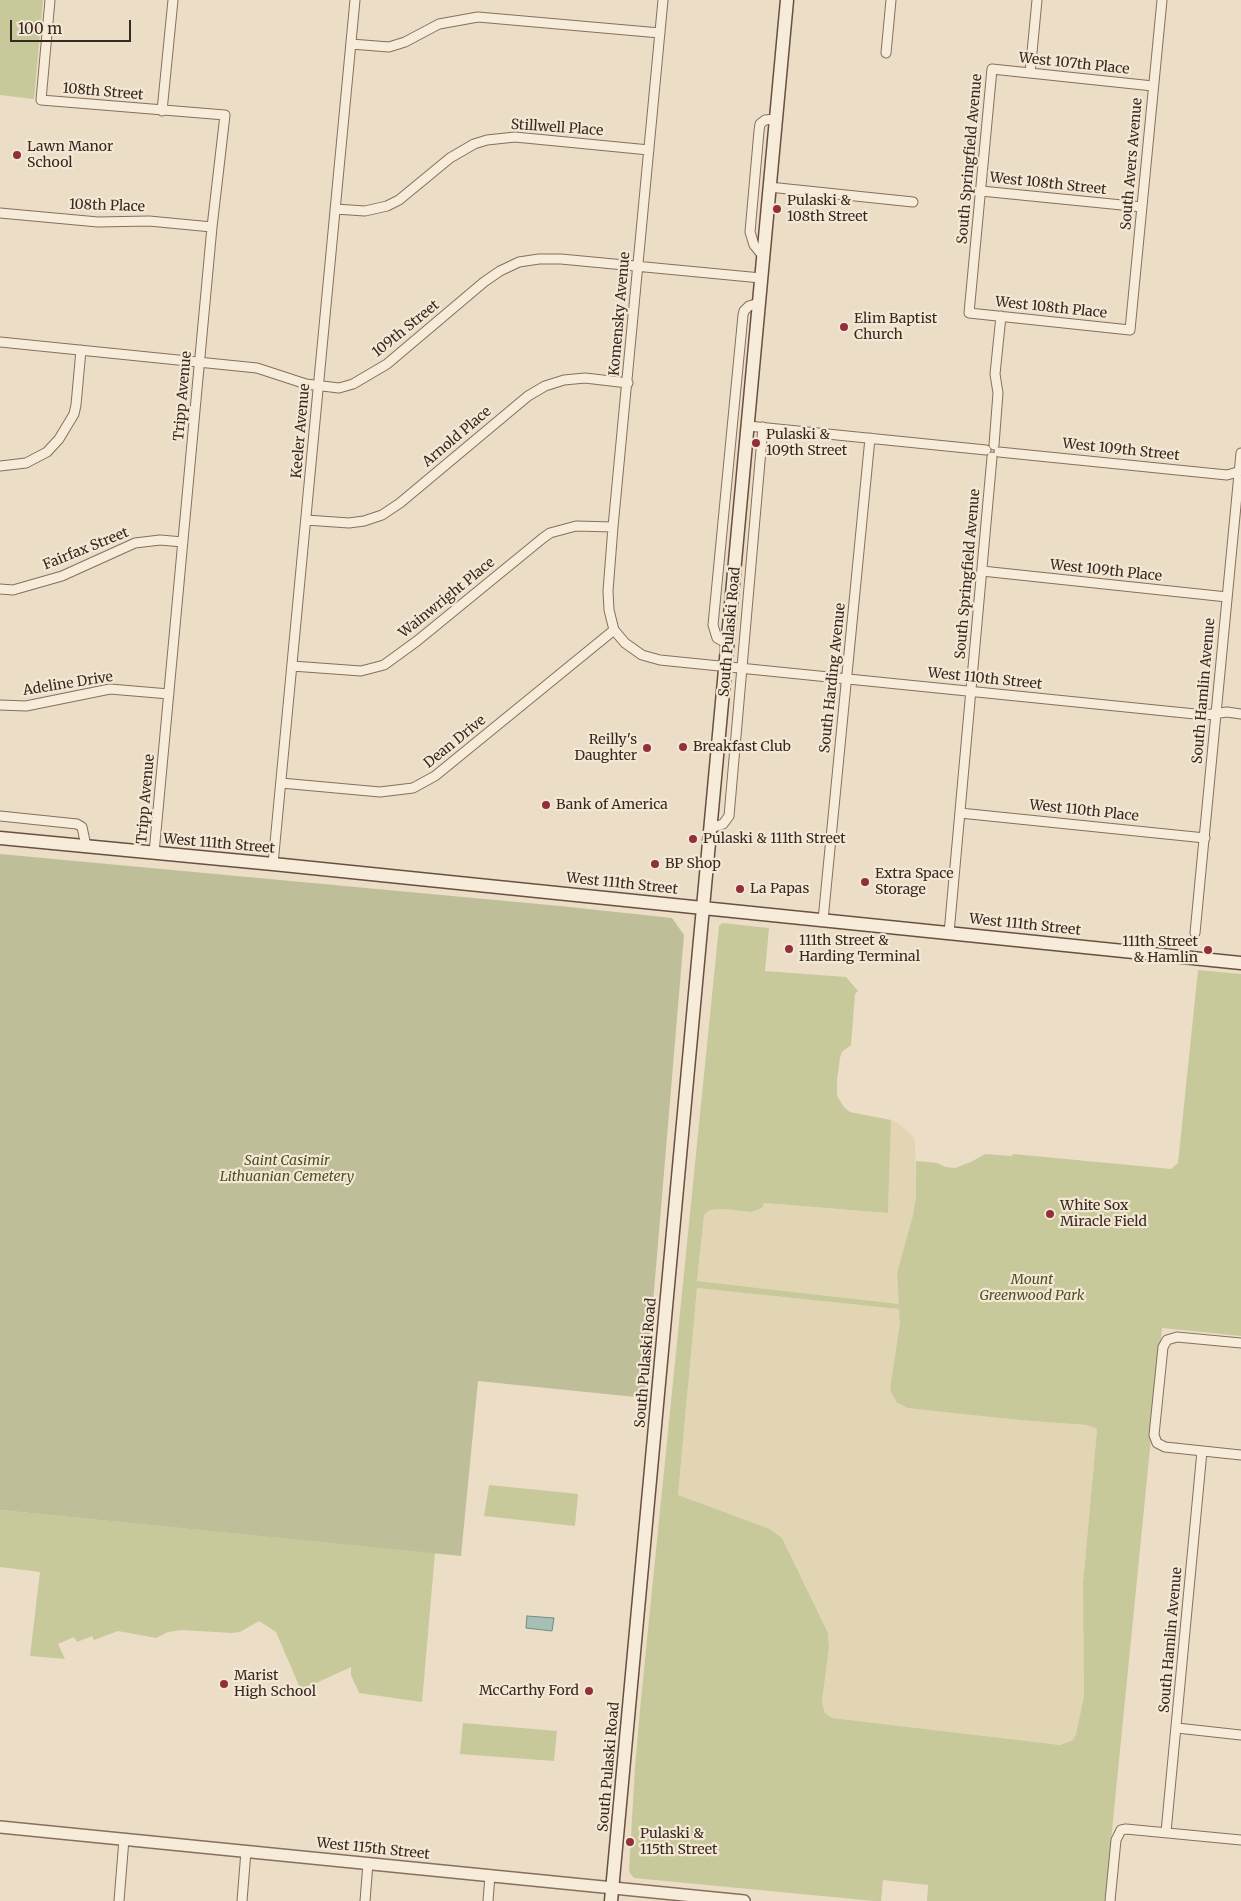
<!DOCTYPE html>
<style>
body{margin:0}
#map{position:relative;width:1241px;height:1901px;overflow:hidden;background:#ecddc6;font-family:Merriweather,serif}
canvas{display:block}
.scale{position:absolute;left:10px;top:20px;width:121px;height:22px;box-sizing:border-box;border:2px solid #372920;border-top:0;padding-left:6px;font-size:15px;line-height:18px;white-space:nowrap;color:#372920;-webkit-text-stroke:4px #f4e8d5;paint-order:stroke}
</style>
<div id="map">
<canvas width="1241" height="1901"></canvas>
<div class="scale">100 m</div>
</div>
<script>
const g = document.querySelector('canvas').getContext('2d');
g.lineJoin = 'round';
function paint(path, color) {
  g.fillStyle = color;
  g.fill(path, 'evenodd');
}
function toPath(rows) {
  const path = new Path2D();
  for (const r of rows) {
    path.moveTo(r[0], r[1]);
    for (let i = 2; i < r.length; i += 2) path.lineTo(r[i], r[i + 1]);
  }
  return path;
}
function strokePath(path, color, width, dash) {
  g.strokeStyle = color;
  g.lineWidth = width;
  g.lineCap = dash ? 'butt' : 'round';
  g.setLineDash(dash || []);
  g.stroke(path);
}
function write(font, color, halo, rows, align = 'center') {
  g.font = font + ' Merriweather,serif';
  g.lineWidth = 4.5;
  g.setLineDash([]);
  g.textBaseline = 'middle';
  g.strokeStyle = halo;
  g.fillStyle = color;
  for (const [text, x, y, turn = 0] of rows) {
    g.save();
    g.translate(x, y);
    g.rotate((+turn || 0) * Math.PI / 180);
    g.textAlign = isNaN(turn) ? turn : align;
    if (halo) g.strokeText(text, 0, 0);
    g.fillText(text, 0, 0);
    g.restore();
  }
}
paint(toPath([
 [891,1120,899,1124,913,1136,915,1143,916,1196,913,1215,897,1273,899,1304,697,1281,704,1215,710,1210,722,1209,752,1212,757,1211,763,1203,888,1213],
 [697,1288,900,1309,900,1322,890,1390,897,1403,901,1406,1019,1420,1087,1425,1097,1429,1083,1583,1084,1696,1076,1734,1073,1740,1060,1745,1052,1744,832,1718,825,1713,822,1702,829,1647,828,1633,782,1538,770,1529,678,1495]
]), '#e1d5b4');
paint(toPath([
 [0,0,43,0,34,99,0,95],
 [722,923,769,928,765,971,846,977,858,991,855,994,851,1045,842,1052,840,1058,837,1080,837,1096,844,1107,850,1112,891,1120,888,1213,764,1203,762,1208,752,1212,722,1209,710,1210,704,1215,697,1281,899,1304,897,1273,913,1215,916,1196,916,1161,937,1163,946,1167,955,1168,971,1162,985,1154,1012,1156,1013,1154,1171,1169,1178,1163,1198,970,1241,974,1241,1336,1162,1328,1105,1901,927,1901,928,1885,883,1880,881,1901,874,1901,634,1878,629,1872,635,1767,641,1699,719,926],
 [697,1288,899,1309,900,1322,890,1390,897,1403,908,1408,1019,1420,1087,1425,1097,1429,1083,1583,1084,1696,1076,1734,1073,1740,1060,1745,1052,1744,832,1718,825,1713,822,1702,829,1647,828,1633,782,1538,770,1529,678,1495],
 [489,1485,578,1494,575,1526,484,1516],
 [0,1510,435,1553,422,1702,359,1693,351,1675,351,1667,301,1690,276,1632,259,1621,240,1632,232,1633,181,1630,168,1632,156,1638,118,1631,94,1640,92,1636,77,1642,74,1637,58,1644,65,1659,30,1656,40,1572,0,1567],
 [463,1723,557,1731,554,1761,460,1754]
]), '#c8c99b');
paint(toPath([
 [0,854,560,906,672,918,684,935,645,1398,478,1381,461,1556,0,1510]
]), '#bebf99');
const water = toPath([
 [527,1616,554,1618,552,1631,526,1628,527,1616]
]);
paint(water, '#a7c0b6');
strokePath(water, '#6e8d83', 1);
const minor = toPath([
 [50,0,41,100,225,115,212,227,154,853],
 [663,0,613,527,608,591,609,610,614,630,625,643,642,655,660,660,1205,715,1227,712,1241,714],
 [351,44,389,47,405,42,439,24,478,17,660,33],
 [886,53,891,0],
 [1030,73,1037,0],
 [1153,86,992,69,969,313,1130,330,1162,0],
 [162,111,173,0],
 [769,187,913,202],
 [981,191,1142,207],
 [335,209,365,211,387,206,399,200,450,158,474,144,487,140,515,137,649,150],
 [0,213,98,222,149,221,212,227],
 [763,256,754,245,750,232,759,131,760,124,765,120,775,119],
 [0,342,257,368,306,384,339,388,353,384,387,364,484,282,500,271,519,262,539,259,561,259,761,278],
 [748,426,986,450],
 [994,445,998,393,995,374,1001,316],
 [999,452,1227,475,1241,471],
 [0,466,26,463,47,452,59,439,74,414,76,405,81,350],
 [306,520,349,523,364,521,382,515,400,503,528,396,545,386,564,380,585,378,628,383],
 [982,571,1227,597],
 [0,589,13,590,62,576,135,543,160,540,183,542],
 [728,644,717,638,713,625,743,315,744,311,749,306,759,303],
 [292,666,361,671,384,665,417,641,543,538,550,533,576,526,613,527],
 [0,705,26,706,110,689,169,694],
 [281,783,380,792,413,788,435,776,614,630],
 [960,813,1205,838],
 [0,816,77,824,82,827,86,846],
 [711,828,723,824,729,816,763,427],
 [273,864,355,0],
 [823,920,870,438],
 [949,933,992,457],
 [1195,933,1241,453],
 [1241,1343,1177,1337,1167,1340,1163,1347,1154,1435,1157,1443,1165,1447,1241,1455],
 [1177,1728,1241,1735],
 [1166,1832,1202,1451],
 [119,1901,124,1839],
 [242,1901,246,1851],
 [365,1901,368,1863],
 [488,1901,490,1875],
 [1110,1901,1116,1840,1121,1830,1126,1829,1241,1840]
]);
const tertiary = toPath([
 [0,1827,744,1901]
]);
const secondary = toPath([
 [0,838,273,864,1241,963],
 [611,1901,787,0]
]);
strokePath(minor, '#866f5d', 11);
strokePath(tertiary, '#866f5d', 14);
strokePath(secondary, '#685040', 15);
strokePath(minor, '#f7ebd9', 9);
strokePath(tertiary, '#f7ebd9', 11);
strokePath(secondary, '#f7ebd9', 12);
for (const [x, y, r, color] of [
 [17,155,5,"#91303a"],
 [777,209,5,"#91303a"],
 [844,327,5,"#91303a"],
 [756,443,5,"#91303a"],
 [683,747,5,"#91303a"],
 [647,748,5,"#91303a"],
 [546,805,5,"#91303a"],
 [693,839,5,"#91303a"],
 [655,864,5,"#91303a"],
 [865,882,5,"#91303a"],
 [740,889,5,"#91303a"],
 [789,949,5,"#91303a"],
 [1208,950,5,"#91303a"],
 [1050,1214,5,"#91303a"],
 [224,1684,5,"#91303a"],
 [589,1691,5,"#91303a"],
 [630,1842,5,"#91303a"]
]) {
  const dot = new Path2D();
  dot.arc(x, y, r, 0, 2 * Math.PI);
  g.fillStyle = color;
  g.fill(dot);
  strokePath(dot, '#f4e8d5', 2);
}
write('14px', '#372920', '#f4e8d5', [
 ["West 107th Place",1074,64,6],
 ["108th Street",103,92,5],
 ["Stillwell Place",557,128,4],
 ["South Springfield Avenue",970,159,-85],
 ["South Avers Avenue",1132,164,-85],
 ["West 108th Street",1048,184,6],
 ["108th Place",107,206,2],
 ["West 108th Place",1051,308,6],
 ["Komensky Avenue",620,314,-85],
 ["109th Street",406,329,-39],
 ["Tripp Avenue",183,396,-85],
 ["Keeler Avenue",301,431,-85],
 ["Arnold Place",457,437,-40],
 ["West 109th Street",1121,450,6],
 ["Fairfax Street",86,549,-22],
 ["West 109th Place",1106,571,6],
 ["South Springfield Avenue",968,574,-85],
 ["Wainwright Place",447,598,-39],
 ["South Pulaski Road",730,632,-85],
 ["South Harding Avenue",833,678,-84],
 ["West 110th Street",985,679,6],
 ["Adeline Drive",68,684,-9],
 ["South Hamlin Avenue",1204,691,-85],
 ["Dean Drive",455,742,-39],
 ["Tripp Avenue",146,799,-85],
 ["West 110th Place",1084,811,6],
 ["West 111th Street",219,844,5],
 ["West 111th Street",622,884,6],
 ["West 111th Street",1025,925,6],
 ["South Pulaski Road",646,1363,-85],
 ["South Hamlin Avenue",1171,1640,-85],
 ["South Pulaski Road",609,1767,-85],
 ["West 115th Street",373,1849,6]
]);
write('14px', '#372920', '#f4e8d5', [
 ["Lawn Manor",27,147],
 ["School",27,163],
 ["Pulaski &",787,201],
 ["108th Street",787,217],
 ["Elim Baptist",854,319],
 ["Church",854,335],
 ["Pulaski &",766,435],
 ["109th Street",766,451],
 ["Reilly's",637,740,"right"],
 ["Daughter",637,756,"right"],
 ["Breakfast Club",693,747],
 ["Bank of America",556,805],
 ["Pulaski & 111th Street",703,839],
 ["BP Shop",665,864],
 ["Extra Space",875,874],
 ["Storage",875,890],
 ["La Papas",750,889],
 ["111th Street &",799,941],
 ["Harding Terminal",799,957],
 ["111th Street",1198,942,"right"],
 ["& Hamlin",1198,958,"right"],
 ["White Sox",1060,1206],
 ["Miracle Field",1060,1222],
 ["Marist",234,1676],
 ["High School",234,1692],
 ["McCarthy Ford",579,1691,"right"],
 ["Pulaski &",640,1834],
 ["115th Street",640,1850]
], 'left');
write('italic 14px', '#4b5228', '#f4e8d5', [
 ["Saint Casimir",287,1161],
 ["Lithuanian Cemetery",287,1177],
 ["Mount",1032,1280],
 ["Greenwood Park",1032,1296]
]);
</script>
